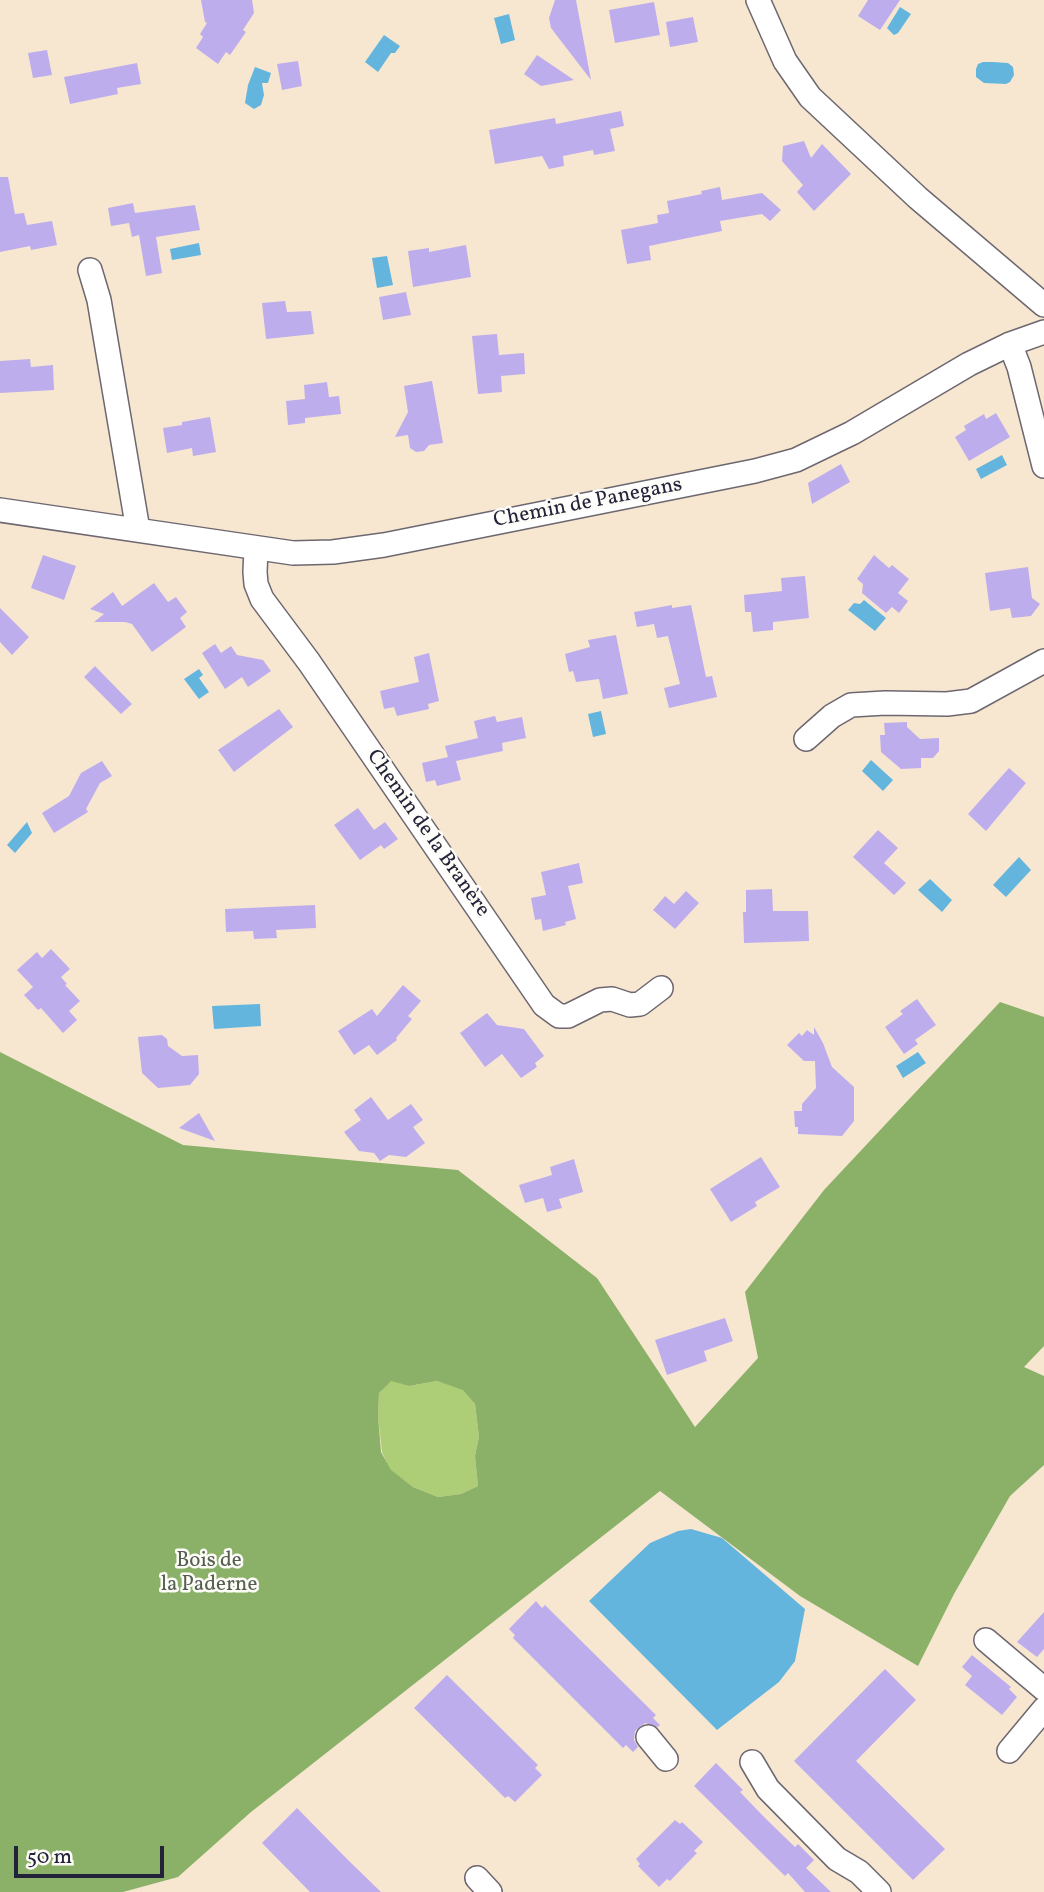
<!DOCTYPE html>
<meta charset="utf-8">
<style>
body{margin:0}
#map{position:relative;width:1044px;height:1892px;overflow:hidden;background:#f7e7d1;font-family:Vollkorn,serif}
canvas{display:block}
.scale{position:absolute;left:14px;top:1846px;width:150px;height:32px;box-sizing:border-box;border:4px solid #22223b;border-top:0;padding-left:9px;font-size:21px;line-height:24px;white-space:nowrap;color:#22223b;-webkit-text-stroke:5px #fdfcf7;paint-order:stroke}
</style>
<div id="map">
<canvas width="1044" height="1892"></canvas>
<div class="scale">50 m</div>
</div>
<script>
const g = document.querySelector('canvas').getContext('2d');
g.lineJoin = 'round';
function paint(path, color) {
  g.fillStyle = color;
  g.fill(path, 'evenodd');
}
function toPath(rows) {
  const path = new Path2D();
  for (const r of rows) {
    path.moveTo(r[0], r[1]);
    for (let i = 2; i < r.length; i += 2) path.lineTo(r[i], r[i + 1]);
  }
  return path;
}
function strokePath(path, color, width, dash) {
  g.strokeStyle = color;
  g.lineWidth = width;
  g.lineCap = dash ? 'butt' : 'round';
  g.setLineDash(dash || []);
  g.stroke(path);
}
function write(font, color, halo, rows, align = 'center') {
  g.font = font + ' Vollkorn,serif';
  g.lineWidth = 5;
  g.setLineDash([]);
  g.textBaseline = 'middle';
  g.strokeStyle = halo;
  g.fillStyle = color;
  for (const [text, x, y, turn = 0] of rows) {
    g.save();
    g.translate(x, y);
    g.rotate((+turn || 0) * Math.PI / 180);
    g.textAlign = isNaN(turn) ? turn : align;
    if (halo) g.strokeText(text, 0, 0);
    g.fillText(text, 0, 0);
    g.restore();
  }
}
paint(toPath([
 [390,1380,409,1386,437,1381,463,1389,475,1404,479,1437,475,1456,478,1486,461,1494,438,1497,413,1487,390,1470,382,1452,378,1416,379,1393]
]), '#adce76');
paint(toPath([
 [1000,1002,1044,1017,1044,1346,1024,1367,1044,1376,1044,1465,1010,1496,954,1594,918,1666,800,1596,660,1491,251,1812,178,1877,123,1892,0,1892,0,1052,183,1145,458,1170,597,1278,695,1427,758,1358,745,1292,824,1190],
 [391,1381,409,1386,437,1381,463,1390,475,1404,479,1437,475,1456,478,1486,461,1494,438,1497,413,1487,391,1470,381,1452,378,1416,379,1393]
]), '#8ab167');
paint(toPath([
 [900,7,911,14,898,33,894,35,887,28],
 [509,14,515,40,501,44,494,18],
 [384,35,400,46,395,53,391,53,378,72,365,62],
 [993,62,1008,63,1013,67,1014,75,1010,82,1006,84,984,83,976,77,976,69,978,64,983,62],
 [255,67,271,73,268,83,262,83,264,95,261,105,254,109,245,103,248,85],
 [199,243,201,255,172,260,170,249],
 [387,256,393,285,377,288,372,258],
 [1002,455,1007,465,981,479,976,469],
 [864,600,886,618,875,631,848,610,854,603,860,604],
 [199,669,203,675,199,678,209,692,199,699,184,679],
 [601,711,606,734,593,737,588,714],
 [871,760,893,780,883,791,862,771],
 [27,822,32,833,15,853,7,845],
 [1019,857,1031,870,1006,897,993,885],
 [930,879,952,900,942,912,918,890],
 [260,1004,261,1026,214,1029,212,1006],
 [918,1052,926,1063,903,1078,896,1066],
 [691,1529,722,1538,805,1609,795,1661,779,1682,717,1730,589,1601,650,1543,678,1531]
]), '#63b5de');
paint(toPath([
 [201,0,252,0,254,13,243,30,246,32,230,55,226,52,218,64,196,48,203,37,200,34,207,23,205,22],
 [555,0,576,0,591,80,551,28,549,18],
 [868,0,900,0,880,30,858,16],
 [654,2,660,35,615,43,609,10],
 [693,17,698,42,670,47,666,22],
 [47,50,52,75,33,78,28,53],
 [537,55,574,80,541,86,524,74],
 [298,61,302,86,282,90,277,64],
 [137,63,141,84,117,88,118,94,70,104,64,77],
 [621,111,624,126,610,129,615,151,594,155,593,150,563,156,564,166,549,169,542,156,495,164,489,130,555,118,556,124],
 [804,141,811,158,822,144,851,174,814,211,797,192,803,185,782,161,783,146],
 [0,177,8,177,15,214,24,213,27,225,52,221,57,245,31,250,30,246,0,252],
 [720,187,722,200,762,193,781,210,770,221,762,214,720,221,722,231,649,246,651,260,627,264,621,230,658,223,657,215,669,213,667,201,702,194,701,191],
 [133,203,135,213,195,205,200,230,156,237,162,273,146,276,139,235,132,237,129,223,111,226,108,208],
 [466,245,471,277,413,287,408,251,429,248,429,252],
 [406,292,411,315,383,320,379,297],
 [285,301,287,312,311,311,314,334,266,339,262,303],
 [497,334,499,355,524,353,525,374,501,376,502,392,478,394,472,336],
 [30,359,31,367,53,365,54,390,0,393,0,361],
 [432,381,443,443,429,445,424,451,416,452,410,448,408,435,395,437,408,412,404,386],
 [327,382,329,397,339,396,341,414,305,418,305,423,288,425,286,401,305,399,304,385],
 [996,413,1010,437,969,461,955,437,966,430,964,426,984,414,986,419],
 [210,417,216,452,193,456,192,448,167,453,163,428,182,425,182,422],
 [841,464,850,482,812,504,808,483],
 [43,555,76,566,64,600,31,588],
 [874,555,889,568,892,565,909,579,898,593,908,601,899,613,892,607,886,613,862,593,863,584,857,579],
 [1028,567,1032,598,1040,604,1031,616,1012,618,1010,608,990,611,985,573],
 [805,576,809,618,773,622,773,630,753,632,751,612,745,612,744,595,782,591,781,578],
 [154,583,168,602,176,597,187,612,180,618,186,627,152,652,132,624,125,622,94,622,104,614,90,609,113,592,122,606],
 [672,605,672,608,691,605,706,677,712,676,717,697,669,708,664,688,680,684,668,636,657,638,654,624,637,627,634,612],
 [0,608,29,637,12,655,0,642],
 [616,635,628,694,603,699,599,679,576,682,573,671,569,672,565,654,590,647,588,640],
 [215,644,221,653,231,646,237,655,263,660,271,671,248,687,242,677,225,689,202,653],
 [429,653,439,701,428,704,429,709,397,716,394,707,384,709,380,691,419,682,414,657],
 [95,666,132,704,121,714,84,677],
 [279,709,293,727,234,772,218,750],
 [495,716,497,722,522,717,526,738,502,743,503,751,456,761,461,780,437,786,435,780,426,782,422,763,448,757,445,746,478,738,474,721],
 [907,722,907,727,920,739,939,738,939,751,933,758,921,758,921,768,901,769,881,752,880,735,885,735,884,723],
 [102,761,112,776,100,783,86,809,88,812,54,833,42,813,69,796,81,773],
 [1009,768,1026,783,986,831,968,814],
 [358,808,374,830,385,822,398,839,384,849,381,845,360,860,334,825],
 [878,830,898,848,884,863,906,883,894,895,853,857],
 [579,863,583,883,568,886,576,919,565,922,566,925,543,931,541,919,535,920,531,898,546,895,541,872],
 [772,889,773,911,808,911,809,941,744,943,743,912,746,912,746,890],
 [686,891,699,903,675,929,653,910,665,896,674,904],
 [315,905,316,928,276,930,277,938,254,939,253,931,226,932,225,909],
 [51,949,70,969,61,977,67,984,65,985,80,1001,69,1011,77,1020,63,1033,41,1008,38,1010,24,995,33,987,17,970,37,952,42,958],
 [403,985,421,1001,408,1016,412,1019,396,1038,397,1040,377,1055,369,1045,354,1055,338,1031,372,1009,377,1016],
 [917,999,936,1025,915,1040,918,1044,904,1054,885,1027,903,1014,900,1011],
 [487,1013,497,1025,524,1029,544,1056,535,1063,537,1067,521,1078,502,1054,485,1067,460,1033],
 [814,1027,823,1043,832,1067,854,1087,854,1121,842,1136,798,1134,798,1127,795,1127,794,1111,802,1111,802,1104,816,1088,815,1061,804,1061,787,1045,799,1033,802,1036,807,1030,814,1035],
 [162,1035,167,1039,168,1046,182,1056,198,1055,199,1074,190,1085,158,1088,142,1073,138,1037],
 [371,1097,388,1120,411,1104,423,1120,413,1127,425,1143,406,1157,389,1155,380,1161,374,1153,359,1151,344,1132,361,1120,354,1110],
 [199,1113,215,1141,179,1128],
 [761,1157,780,1187,755,1202,757,1206,731,1222,710,1189],
 [574,1159,583,1192,559,1199,562,1208,547,1212,543,1198,525,1203,519,1185,552,1175,550,1167],
 [725,1318,733,1341,704,1351,707,1361,667,1375,655,1340],
 [536,1601,542,1608,545,1605,656,1715,653,1718,660,1725,658,1727,645,1723,635,1731,634,1740,638,1747,633,1752,626,1745,623,1748,513,1638,515,1635,509,1629],
 [1044,1612,1044,1649,1037,1657,1017,1642],
 [972,1655,1011,1687,1009,1689,1017,1697,1002,1715,965,1685,972,1676,962,1667],
 [885,1669,916,1700,856,1761,945,1849,913,1880,794,1761],
 [447,1675,538,1765,535,1768,542,1775,515,1802,508,1796,505,1798,414,1708],
 [716,1763,743,1790,740,1792,765,1818,795,1847,798,1844,814,1860,806,1868,831,1892,805,1892,788,1873,785,1876,694,1786],
 [297,1808,347,1859,381,1892,310,1892,262,1843],
 [675,1820,680,1824,682,1822,703,1842,694,1851,697,1853,670,1881,667,1879,659,1887,638,1866,640,1864,636,1859]
]), '#beaded');
const minor = toPath([
 [758,0,785,61,810,97,918,198,1044,305],
 [90,270,99,300,138,530],
 [1010,344,1019,367,1044,466],
 [0,510,293,553,333,552,384,545,755,471,796,460,852,433,969,364,1010,344,1044,332],
 [256,548,255,572,256,584,262,599,309,662,544,1005,559,1016,568,1016,600,1000,612,999,630,1005,640,1004,661,988],
 [806,739,832,716,851,705,885,703,947,704,971,701,1044,661],
 [986,1640,1044,1689],
 [648,1737,666,1759],
 [1009,1751,1044,1709],
 [752,1762,768,1789,837,1859,859,1872,879,1892],
 [477,1878,490,1892]
]);
strokePath(minor, '#6d6770', 26);
strokePath(minor, '#fff', 23);
write('21px', '#22223b', '#fdfcf7', [
 ["Chemin de Panegans",588,504,-11],
 ["Chemin de la Branère",427,834,55]
]);
write('21px', '#535e50', '#fdfcf7', [
 ["Bois de",209,1562],
 ["la Paderne",209,1586]
]);
</script>
